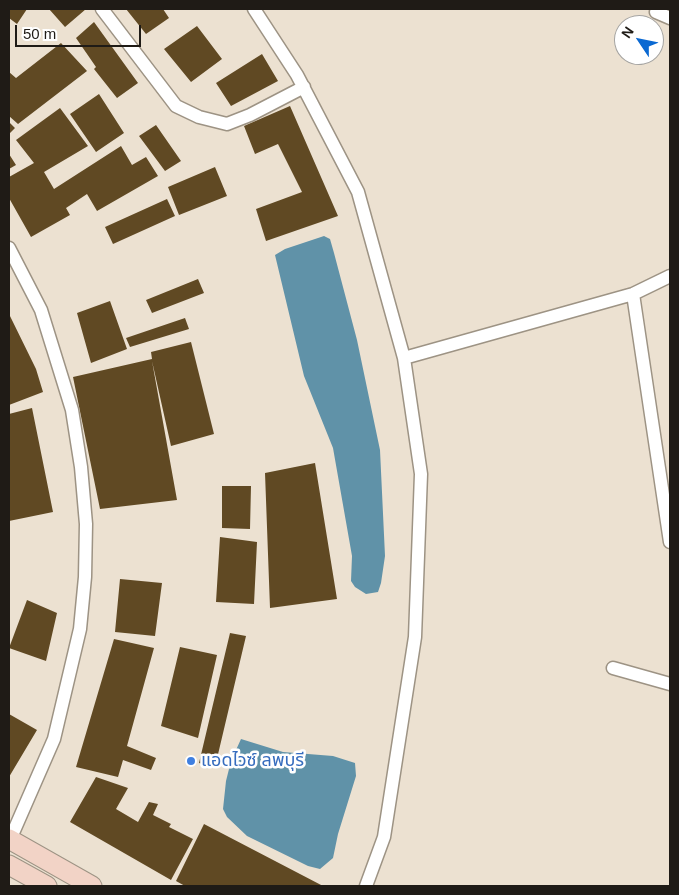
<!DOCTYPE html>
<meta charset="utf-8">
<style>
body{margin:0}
#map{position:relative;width:679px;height:895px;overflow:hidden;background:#ece1d1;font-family:Helvetica,sans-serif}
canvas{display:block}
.frame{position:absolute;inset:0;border:10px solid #1f1b16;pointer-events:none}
.north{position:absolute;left:614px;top:15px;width:50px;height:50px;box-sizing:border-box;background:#fff;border:1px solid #a5a4a2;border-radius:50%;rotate:304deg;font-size:14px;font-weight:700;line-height:20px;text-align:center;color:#1f1b16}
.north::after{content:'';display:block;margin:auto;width:18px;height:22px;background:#0b69d2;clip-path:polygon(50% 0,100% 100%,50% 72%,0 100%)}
.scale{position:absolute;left:15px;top:25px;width:126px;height:22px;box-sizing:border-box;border:2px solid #1f1b16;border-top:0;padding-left:6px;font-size:15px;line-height:18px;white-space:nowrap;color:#1f1b16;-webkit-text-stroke:4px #fff;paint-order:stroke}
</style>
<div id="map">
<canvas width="679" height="895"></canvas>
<div class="frame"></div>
<div class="north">N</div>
<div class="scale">50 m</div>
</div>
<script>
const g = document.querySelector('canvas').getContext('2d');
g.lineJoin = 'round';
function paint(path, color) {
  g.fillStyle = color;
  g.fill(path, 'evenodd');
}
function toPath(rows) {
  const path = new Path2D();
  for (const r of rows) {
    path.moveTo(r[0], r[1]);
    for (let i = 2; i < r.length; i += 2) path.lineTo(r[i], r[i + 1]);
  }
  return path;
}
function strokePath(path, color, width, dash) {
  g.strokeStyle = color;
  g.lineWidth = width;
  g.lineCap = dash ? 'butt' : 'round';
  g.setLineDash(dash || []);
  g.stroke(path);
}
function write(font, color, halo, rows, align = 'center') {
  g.font = font + ' Helvetica,"Noto Sans Thai",sans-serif';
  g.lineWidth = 5;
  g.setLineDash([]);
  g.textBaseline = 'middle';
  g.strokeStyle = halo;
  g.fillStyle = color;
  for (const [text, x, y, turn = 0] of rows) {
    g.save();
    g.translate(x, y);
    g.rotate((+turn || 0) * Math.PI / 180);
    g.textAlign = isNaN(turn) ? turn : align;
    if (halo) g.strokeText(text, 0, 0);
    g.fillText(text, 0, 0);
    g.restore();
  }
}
paint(toPath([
 [324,236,330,239,334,253,357,340,380,450,385,556,381,583,378,592,366,594,355,587,351,581,352,556,333,448,304,376,275,255,285,249],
 [241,739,283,752,333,756,355,763,356,776,338,834,333,858,320,869,308,866,247,836,227,817,223,809,226,781,231,761]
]), '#6092a8');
paint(toPath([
 [9,9,27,9,17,24,9,18],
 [49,9,86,9,65,27],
 [126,9,163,9,169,18,146,34],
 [94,22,138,83,117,98,94,69,96,67,76,38],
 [197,26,222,59,191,82,164,49],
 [61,43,87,71,18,124,9,116,9,72,16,78],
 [262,54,278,81,231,106,216,83],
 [99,94,124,133,96,152,70,114],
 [290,106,338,216,266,241,256,209,302,192,278,144,255,154,244,126],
 [60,108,88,146,44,172,54,189,121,146,132,165,146,157,158,176,97,211,87,194,66,208,70,215,31,237,9,198,9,177,34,163,16,140],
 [9,122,15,128,9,134],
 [156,125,181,161,165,171,139,136],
 [9,154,16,165,9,169],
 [215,167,227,196,179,215,168,187],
 [167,199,175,216,113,244,105,227],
 [198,279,204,293,152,313,146,300],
 [110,301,127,349,91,363,77,313],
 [9,314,36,369,43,392,9,405],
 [185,318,189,329,130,347,126,338],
 [191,342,214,434,171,446,152,361,177,500,100,509,73,377,152,359,151,352],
 [32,408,53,512,9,521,9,414],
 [315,463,337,599,270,608,265,473],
 [222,486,251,486,250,529,222,528],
 [220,537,257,542,254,604,216,602],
 [120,579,162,583,155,636,115,632],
 [27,600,57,613,46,661,9,648],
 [230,633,246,636,215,767,199,763],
 [114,639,154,648,127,746,156,758,151,770,123,760,118,777,76,767],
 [180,647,217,655,198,738,161,726],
 [9,714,37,730,9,777],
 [96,777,128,788,116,809,138,822,149,802,158,804,153,815,171,824,169,827,193,839,171,880,70,822],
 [204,824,323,886,185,886,176,881]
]), '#604923');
const street = toPath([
 [102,9,176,106,199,117,227,124,250,115,304,87],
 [254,9,297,75,358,192,404,358,421,474,415,637,384,837,366,886],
 [656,12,670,18],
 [9,248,41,310,72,410,81,467,86,524,85,577,80,629,54,739,9,842],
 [633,294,670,542],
 [404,358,633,294,670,276],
 [613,668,670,684]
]);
const secondary = toPath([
 [9,839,92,886],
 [9,865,47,886]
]);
strokePath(street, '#9d9384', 15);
strokePath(secondary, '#9d9384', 21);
strokePath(street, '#fff', 12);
strokePath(secondary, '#f2d3c6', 19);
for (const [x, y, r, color] of [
 [191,761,5,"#3f7fe0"]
]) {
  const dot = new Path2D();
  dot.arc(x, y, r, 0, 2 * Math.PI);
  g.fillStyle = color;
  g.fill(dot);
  strokePath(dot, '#fff', 2);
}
write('18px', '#366cbe', '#fff', [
 ["แอดไวซ์ ลพบุรี",201,761]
], 'left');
</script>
